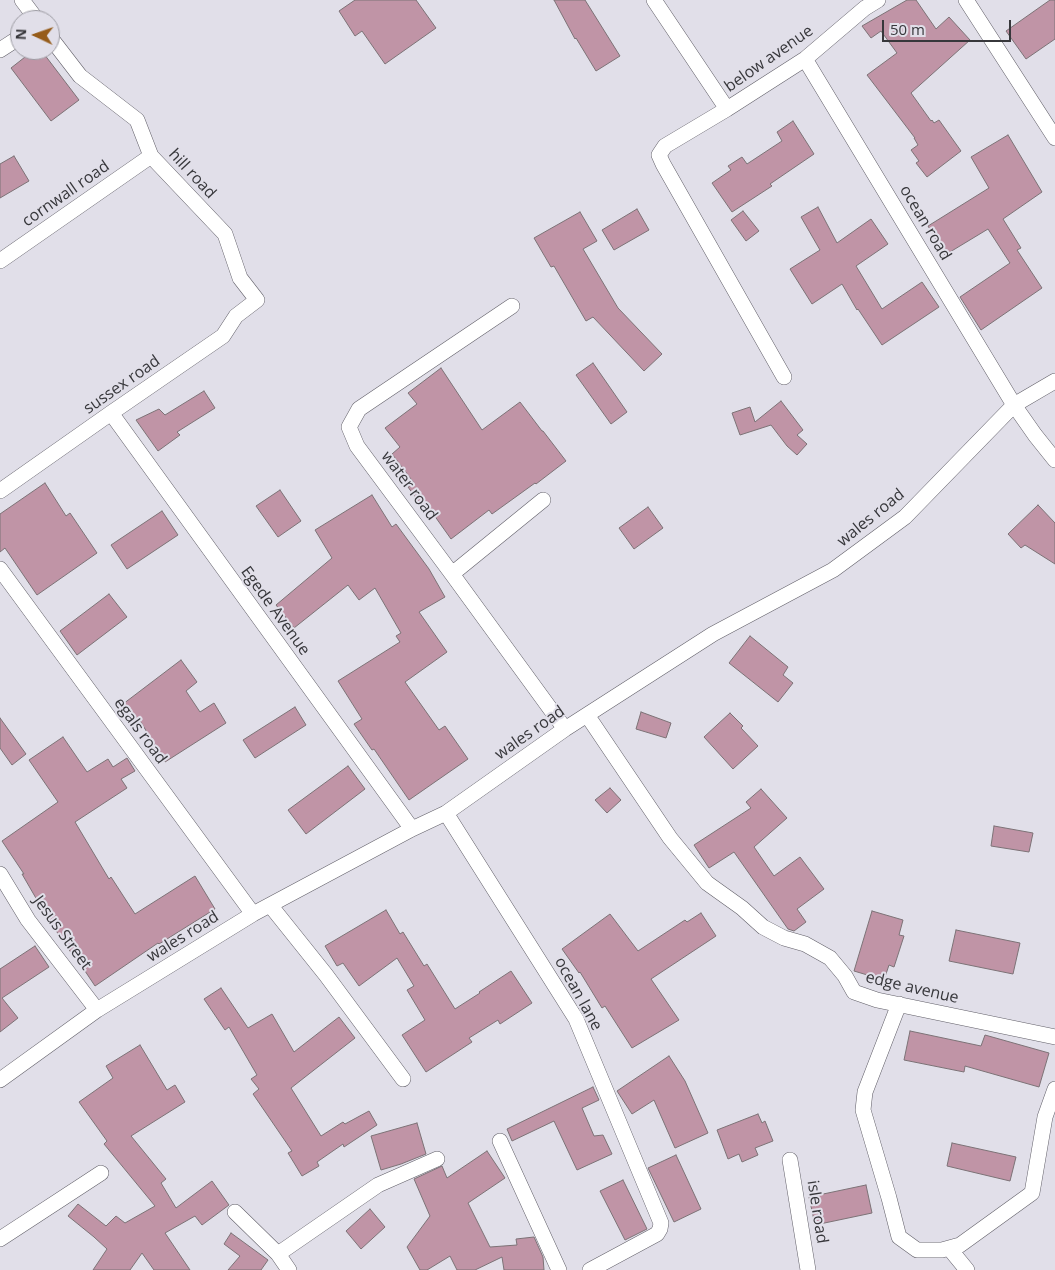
<!DOCTYPE html>
<style>
body{margin:0}
#map{position:relative;width:1055px;height:1270px;overflow:hidden;background:#e1dfe9;font-family:"Open Sans",sans-serif}
canvas{display:block}
.north{position:absolute;left:10px;top:10px;width:50px;height:50px;box-sizing:border-box;background:#e1dfe9;border:1px solid #9d9ca3;border-radius:50%;rotate:273deg;font-size:14px;font-weight:700;line-height:20px;text-align:center;color:#37373b}
.north::after{content:'';display:block;margin:auto;width:18px;height:22px;background:#965c1a;clip-path:polygon(50% 0,100% 100%,50% 72%,0 100%)}
.scale{position:absolute;left:882px;top:20px;width:129px;height:22px;box-sizing:border-box;border:2px solid #37373b;border-top:0;padding-left:6px;font-size:15px;line-height:18px;white-space:nowrap;color:#37373b;-webkit-text-stroke:4px #e1dfe9;paint-order:stroke}
</style>
<div id="map">
<canvas width="1055" height="1270"></canvas>
<div class="north">N</div>
<div class="scale">50 m</div>
</div>
<script>
const g = document.querySelector('canvas').getContext('2d');
g.lineJoin = 'round';
function paint(path, color) {
  g.fillStyle = color;
  g.fill(path, 'evenodd');
}
function toPath(rows) {
  const path = new Path2D();
  for (const r of rows) {
    path.moveTo(r[0], r[1]);
    for (let i = 2; i < r.length; i += 2) path.lineTo(r[i], r[i + 1]);
  }
  return path;
}
function strokePath(path, color, width, dash) {
  g.strokeStyle = color;
  g.lineWidth = width;
  g.lineCap = dash ? 'butt' : 'round';
  g.setLineDash(dash || []);
  g.stroke(path);
}
function write(font, color, halo, rows, align = 'center') {
  g.font = font + ' "Open Sans",sans-serif';
  g.lineWidth = 4;
  g.setLineDash([]);
  g.textBaseline = 'middle';
  g.strokeStyle = halo;
  g.fillStyle = color;
  for (const [text, x, y, turn = 0] of rows) {
    g.save();
    g.translate(x, y);
    g.rotate((+turn || 0) * Math.PI / 180);
    g.textAlign = isNaN(turn) ? turn : align;
    if (halo) g.strokeText(text, 0, 0);
    g.fillText(text, 0, 0);
    g.restore();
  }
}
const building = toPath([
 [355,0,416,0,436,28,385,64,362,31,355,36,339,11,355,0],
 [554,0,585,0,620,56,596,71,576,38,575,39,554,0],
 [907,0,916,0,936,29,949,17,970,40,911,93,931,121,932,120,934,123,939,120,961,151,927,177,916,163,919,161,911,150,918,145,914,138,915,138,867,75,897,53,881,31,871,38,862,26,907,0],
 [1050,0,1055,0,1055,39,1026,59,1006,31,1050,0],
 [34,50,41,50,79,100,51,121,11,68,34,50],
 [793,121,814,154,770,184,772,186,732,212,712,183,731,170,728,166,742,157,747,164,782,141,777,132,793,121],
 [1008,135,1042,192,1003,219,1021,248,1017,250,1042,288,981,330,960,297,1010,263,988,229,945,255,928,226,989,188,971,157,1008,135],
 [14,156,29,181,0,198,0,164,14,156],
 [818,207,837,243,871,219,888,244,856,266,882,309,922,282,939,307,882,345,858,309,857,310,842,284,812,304,790,269,820,250,801,217,818,207],
 [637,209,649,230,614,250,602,230,637,209],
 [743,211,759,231,746,241,731,220,743,211],
 [580,212,597,241,583,249,618,308,662,354,644,371,593,317,586,321,554,266,551,267,534,238,580,212],
 [593,363,627,412,611,424,576,375,593,363],
 [441,368,482,430,520,402,542,431,543,431,566,461,536,484,535,483,492,514,489,510,451,539,429,508,425,511,408,487,414,483,392,454,400,447,385,428,417,404,408,393,441,368],
 [204,391,215,408,177,432,180,435,158,451,136,420,159,409,165,415,204,391],
 [781,401,803,430,797,435,807,444,797,455,787,446,771,425,740,435,732,413,750,407,755,422,781,401],
 [45,483,66,516,70,513,97,553,37,595,5,548,0,552,0,514,45,483],
 [280,490,301,521,278,537,256,506,280,490],
 [372,495,392,527,396,524,429,569,445,597,419,612,447,652,405,682,439,730,445,726,468,759,409,800,374,749,372,750,354,724,362,719,338,681,400,642,396,636,401,633,375,588,359,600,348,585,294,628,276,605,332,558,315,530,372,495],
 [1038,505,1055,523,1055,564,1025,545,1021,548,1008,534,1038,505],
 [648,507,663,528,634,549,619,528,648,507],
 [162,511,178,535,127,569,111,545,162,511],
 [109,594,127,617,77,655,60,631,109,594],
 [750,636,788,667,783,675,793,683,778,702,729,663,750,636],
 [181,660,197,682,186,691,200,712,214,703,226,723,165,762,139,719,136,722,123,704,181,660],
 [295,707,306,725,255,758,243,740,295,707],
 [641,712,671,723,666,738,636,729,641,712],
 [730,713,743,726,741,728,758,746,733,769,704,737,730,713],
 [0,718,26,754,12,765,0,748,0,718],
 [63,737,87,772,108,759,113,767,127,758,135,771,121,779,127,788,75,822,109,879,111,877,135,914,195,876,215,909,159,944,158,943,95,986,73,953,72,954,48,919,22,874,24,874,2,841,58,802,29,760,63,737],
 [348,766,365,789,306,834,288,810,348,766],
 [610,788,621,800,607,813,595,800,610,788],
 [761,789,787,818,754,847,774,876,800,857,824,889,797,909,806,922,794,931,788,929,734,852,709,868,694,845,751,808,746,802,761,789],
 [994,826,1033,833,1029,852,991,846,994,826],
 [386,910,400,934,403,932,424,966,427,964,455,1009,480,993,479,992,511,971,532,1003,500,1024,498,1020,469,1038,472,1042,426,1072,402,1035,425,1020,407,990,414,986,397,958,359,986,343,963,337,966,325,946,386,910],
 [872,911,903,920,899,935,904,936,894,967,889,965,884,980,854,971,872,911],
 [701,913,716,936,651,979,679,1020,632,1048,605,1006,602,1008,580,972,579,973,562,949,610,914,638,951,685,920,687,922,701,913],
 [956,930,1020,943,1013,974,949,961,956,930],
 [35,946,49,967,2,998,18,1018,0,1032,0,969,35,946],
 [221,988,248,1028,272,1014,294,1052,339,1017,355,1038,291,1088,321,1136,343,1122,345,1124,369,1111,377,1125,344,1147,343,1144,317,1162,319,1166,302,1176,288,1153,292,1151,253,1094,259,1089,251,1079,257,1075,229,1027,225,1030,204,999,221,988],
 [910,1031,981,1046,985,1035,1049,1053,1039,1087,965,1066,964,1072,904,1060,910,1031],
 [140,1045,167,1090,175,1085,185,1102,131,1136,166,1179,161,1183,176,1208,212,1181,229,1205,202,1225,195,1216,165,1233,190,1270,154,1270,142,1253,130,1270,93,1270,107,1249,94,1237,68,1216,78,1204,106,1226,116,1216,125,1223,155,1206,104,1144,107,1141,79,1102,113,1078,106,1066,140,1045],
 [669,1056,685,1081,708,1133,675,1148,654,1100,632,1114,617,1091,669,1056],
 [593,1087,599,1100,582,1108,594,1136,603,1135,612,1154,577,1170,554,1121,512,1141,507,1129,593,1087],
 [758,1114,762,1123,765,1121,773,1141,755,1148,758,1155,742,1162,739,1154,728,1159,717,1130,758,1114],
 [417,1123,426,1154,401,1164,381,1170,371,1136,417,1123],
 [952,1143,1016,1157,1010,1181,947,1166,952,1143],
 [487,1151,505,1178,468,1203,490,1247,517,1245,516,1239,534,1237,543,1257,544,1270,504,1270,502,1257,475,1270,457,1270,450,1256,427,1270,420,1270,407,1247,430,1216,414,1179,442,1166,447,1178,487,1151],
 [676,1155,701,1209,674,1222,648,1168,676,1155],
 [623,1180,647,1229,625,1240,600,1191,623,1180],
 [866,1185,872,1213,815,1225,809,1197,866,1185],
 [370,1209,385,1227,361,1249,346,1231,370,1209],
 [231,1233,268,1260,261,1270,228,1270,240,1256,224,1244,231,1233]
]);
paint(building, '#c094a6');
strokePath(building, '#7c7276', 1);
const minor = toPath([
 [22,0,37,20],
 [654,0,727,109],
 [966,0,1055,138],
 [0,50,20,37],
 [805,59,1014,405,1035,435,1055,460],
 [0,261,151,156],
 [512,306,359,409,349,427,357,446,452,574,565,729],
 [784,377,663,164,659,155,665,146,727,109,805,59,865,8,878,0],
 [111,413,412,829],
 [0,491,111,413,223,336,236,316,257,300,240,278,225,234,151,156,137,120,80,76,50,37],
 [0,569,253,914],
 [452,574,543,500],
 [587,715,670,838,707,883,742,908,763,927,784,938,805,944,830,958,845,976,854,992,877,1000,1055,1037],
 [446,813,576,1019,661,1223,660,1229,657,1234,590,1270],
 [0,874,28,920,97,1010],
 [270,905,326,975,403,1079],
 [899,1004,865,1092,863,1110,889,1198,899,1237,917,1250,942,1250,960,1245,1032,1193,1045,1117,1055,1089],
 [0,1080,97,1010,253,914,412,829,446,813,565,729,713,634,833,570,905,517,1014,405,1055,381],
 [500,1141,559,1270],
 [790,1160,808,1270],
 [235,1212,278,1254,289,1270],
 [0,1239,101,1173],
 [949,1248,967,1270],
 [278,1254,378,1185,437,1159]
]);
strokePath(minor, '#615f68', 16);
strokePath(minor, '#fff', 15);
write('16px', '#37373b', '#e1dfe9', [
 ["below avenue",769,59,-35],
 ["hill road",192,174,47],
 ["cornwall road",66,194,-35],
 ["ocean road",925,223,59],
 ["sussex road",122,385,-35],
 ["water road",409,486,53],
 ["wales road",871,518,-39],
 ["Egede Avenue",275,611,54],
 ["egals road",140,731,54],
 ["wales road",530,733,-35],
 ["Jesus Street",62,933,54],
 ["wales road",183,937,-32],
 ["edge avenue",912,988,13],
 ["ocean lane",578,994,61],
 ["isle road",817,1212,81]
]);
</script>
